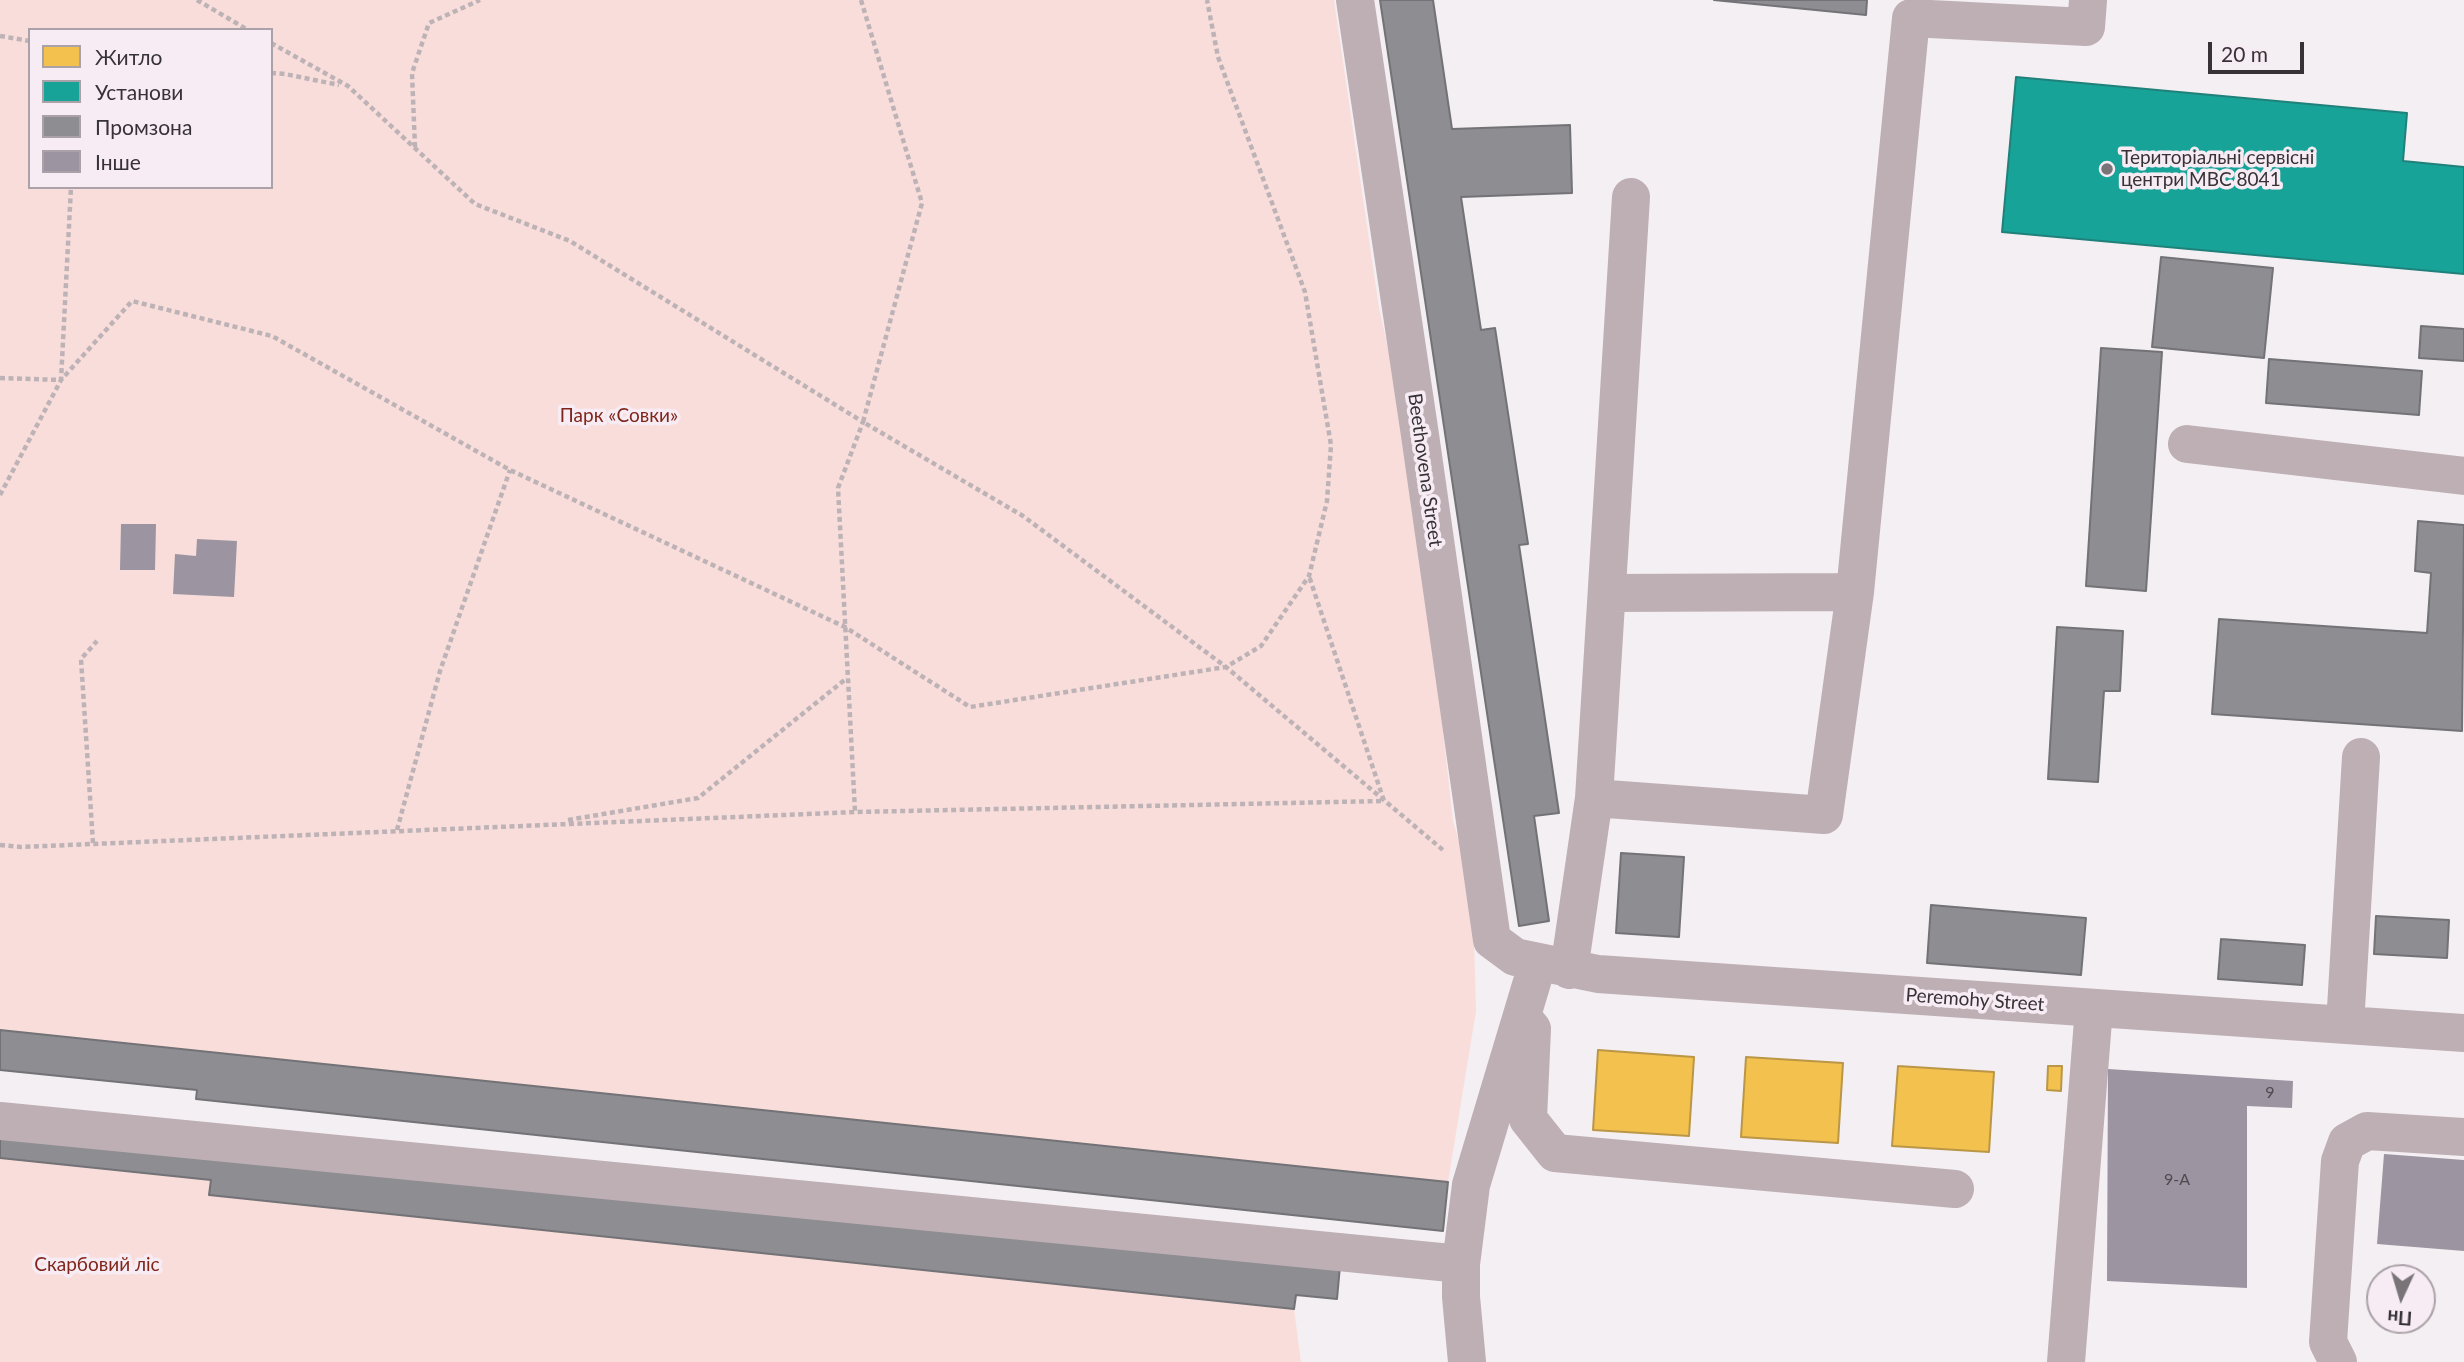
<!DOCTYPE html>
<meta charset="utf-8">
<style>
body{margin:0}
#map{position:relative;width:2464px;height:1362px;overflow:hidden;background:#f4eff3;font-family:Lato,sans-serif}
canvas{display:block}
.legend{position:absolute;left:28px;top:28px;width:245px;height:161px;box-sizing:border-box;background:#f7ecf4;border:2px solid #aaa2a8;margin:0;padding:9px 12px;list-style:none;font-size:21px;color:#363235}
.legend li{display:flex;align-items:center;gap:14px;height:35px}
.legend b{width:35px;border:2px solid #aaa2a8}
.north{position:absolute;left:2366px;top:1264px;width:70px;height:70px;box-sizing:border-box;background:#f7ecf4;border:2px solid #aaa2a8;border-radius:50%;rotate:184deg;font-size:19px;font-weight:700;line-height:28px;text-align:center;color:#363235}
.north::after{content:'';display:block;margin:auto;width:24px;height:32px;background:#787478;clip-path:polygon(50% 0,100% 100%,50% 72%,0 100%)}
.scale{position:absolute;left:2208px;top:42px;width:96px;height:32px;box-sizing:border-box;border:4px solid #363235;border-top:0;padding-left:9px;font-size:21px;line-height:24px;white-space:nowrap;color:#363235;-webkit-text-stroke:5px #f7ecf4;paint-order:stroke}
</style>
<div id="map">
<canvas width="2464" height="1362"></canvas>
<ul class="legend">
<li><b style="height:19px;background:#f2c14e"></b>Житло</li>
<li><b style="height:19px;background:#17a398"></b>Установи</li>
<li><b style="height:19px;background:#8d8d92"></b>Промзона</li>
<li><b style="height:19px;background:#9c94a0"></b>Інше</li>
</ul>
<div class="north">Пн</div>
<div class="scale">20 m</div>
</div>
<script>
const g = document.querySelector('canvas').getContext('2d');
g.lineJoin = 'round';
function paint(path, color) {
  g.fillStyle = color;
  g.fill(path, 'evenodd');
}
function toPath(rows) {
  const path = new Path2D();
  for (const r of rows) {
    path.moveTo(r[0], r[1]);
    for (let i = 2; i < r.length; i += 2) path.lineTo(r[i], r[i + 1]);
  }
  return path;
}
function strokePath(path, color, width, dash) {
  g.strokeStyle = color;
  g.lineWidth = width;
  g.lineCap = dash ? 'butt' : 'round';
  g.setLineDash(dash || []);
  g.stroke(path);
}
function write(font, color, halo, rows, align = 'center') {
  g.font = font + ' Lato,sans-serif';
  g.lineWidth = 7;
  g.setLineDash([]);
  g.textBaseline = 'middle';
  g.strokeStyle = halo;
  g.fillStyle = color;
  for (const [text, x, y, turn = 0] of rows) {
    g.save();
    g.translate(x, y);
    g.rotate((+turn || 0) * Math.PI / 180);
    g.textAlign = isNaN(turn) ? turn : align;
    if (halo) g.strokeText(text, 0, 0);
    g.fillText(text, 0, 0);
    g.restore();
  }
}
paint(toPath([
 [0,0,1334,0,1379,308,1413,461,1453,821,1467,869,1474,938,1476,1011,1448,1182,0,1030],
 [30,30,271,30,271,187,30,187],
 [0,1158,211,1180,210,1195,1294,1309,1301,1362,0,1362]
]), '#f9ddda');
const homes = toPath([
 [1598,1050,1694,1057,1689,1136,1593,1130,1598,1050],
 [1746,1057,1843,1063,1838,1143,1741,1137,1746,1057],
 [1898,1066,1994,1072,1989,1152,1892,1146,1898,1066],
 [2048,1066,2062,1066,2061,1091,2047,1090,2048,1066]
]);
paint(homes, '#f2c14e');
strokePath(homes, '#ba9646', 2);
const public = toPath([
 [2016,77,2407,113,2403,161,2464,167,2464,274,2002,232,2016,77]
]);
paint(public, '#17a398');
strokePath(public, '#20817a', 2);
const industry = toPath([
 [1380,0,1433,0,1452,129,1570,125,1572,193,1461,197,1481,330,1495,328,1528,544,1519,545,1559,813,1534,816,1549,921,1519,926,1380,0],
 [1714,0,1867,0,1866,15,1714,0],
 [2161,257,2273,268,2264,358,2152,347,2161,257],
 [2421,326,2464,329,2464,361,2419,358,2421,326],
 [2101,348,2162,352,2146,591,2086,586,2101,348],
 [2269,359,2422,371,2419,415,2266,403,2269,359],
 [2418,521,2464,525,2462,731,2212,714,2219,619,2427,633,2431,573,2415,571,2418,521],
 [2057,627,2123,631,2120,691,2104,691,2098,782,2048,779,2057,627],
 [1621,853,1684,857,1679,937,1616,933,1621,853],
 [1931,905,2086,918,2081,975,1927,963,1931,905],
 [2376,916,2449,920,2447,958,2374,954,2376,916],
 [2221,939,2305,945,2302,985,2218,979,2221,939],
 [0,1030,1448,1182,1443,1231,196,1099,197,1090,0,1070,0,1030],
 [0,1126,1340,1266,1337,1299,1296,1295,1294,1309,209,1195,211,1180,0,1158,0,1126]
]);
paint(industry, '#8d8d92');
strokePath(industry, '#737276', 2);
paint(toPath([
 [121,524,156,524,155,570,120,570],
 [197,539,237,541,234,597,173,594,175,554,196,556],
 [2108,1069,2293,1081,2292,1108,2247,1106,2247,1288,2107,1281],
 [2384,1154,2464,1160,2464,1251,2377,1244]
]), '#9c94a0');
strokePath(toPath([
 [197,0,248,30],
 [861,0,922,203,863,422,1023,516,1226,667,1443,850],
 [0,36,30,41],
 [271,43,348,86,475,204,570,241,863,422,838,488,855,812],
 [271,73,285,74,339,85],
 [415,147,412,73,429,23,480,0],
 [0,378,61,380,71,187],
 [0,495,61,380,132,301,272,336,510,470,845,627,970,707,1226,667,1261,646,1309,576,1327,501,1331,445,1305,292,1218,57,1207,0],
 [568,820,698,798,847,678],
 [397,830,440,671,510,470],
 [93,843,81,659,97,641],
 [0,845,21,847,855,812,1384,801,1309,576]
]), '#bdb3b7', 4.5, [5, 3.5]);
strokePath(toPath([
 [1355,0,1420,435,1492,940,1515,957,1598,974,2464,1033],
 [2187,444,2464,476],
 [1607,593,1855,592],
 [1594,798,1824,815,1855,592,1911,18,2086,27,2088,0],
 [1569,970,1594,798,1631,197],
 [1522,1017,1532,1029,1528,1119,1555,1153,1955,1189],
 [2345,1025,2361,757],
 [0,1121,1461,1264],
 [1467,1362,1461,1297,1461,1264,1471,1185,1538,962],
 [2066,1362,2094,1008],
 [2338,1362,2328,1342,2340,1161,2347,1142,2367,1131,2464,1137]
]), '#beafb4', 38);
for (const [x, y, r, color] of [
 [2107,169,7,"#787478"]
]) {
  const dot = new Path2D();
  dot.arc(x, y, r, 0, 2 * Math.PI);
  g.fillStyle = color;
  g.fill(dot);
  strokePath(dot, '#f7ecf4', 2.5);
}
write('16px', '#504a50', null, [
 ["9",2270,1093],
 ["9-А",2177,1180]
]);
write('19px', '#363235', '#f7ecf4', [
 ["Територіальні сервісні",2121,158],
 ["центри МВС 8041",2121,180]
], 'left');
write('19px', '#7f251a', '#f7ecf4', [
 ["Парк «Совки»",619,416],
 ["Скарбовий ліс",97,1265]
]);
write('19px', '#363235', '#f7ecf4', [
 ["Beethovena Street",1425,470,82],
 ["Peremohy Street",1975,1000,4]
]);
</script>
